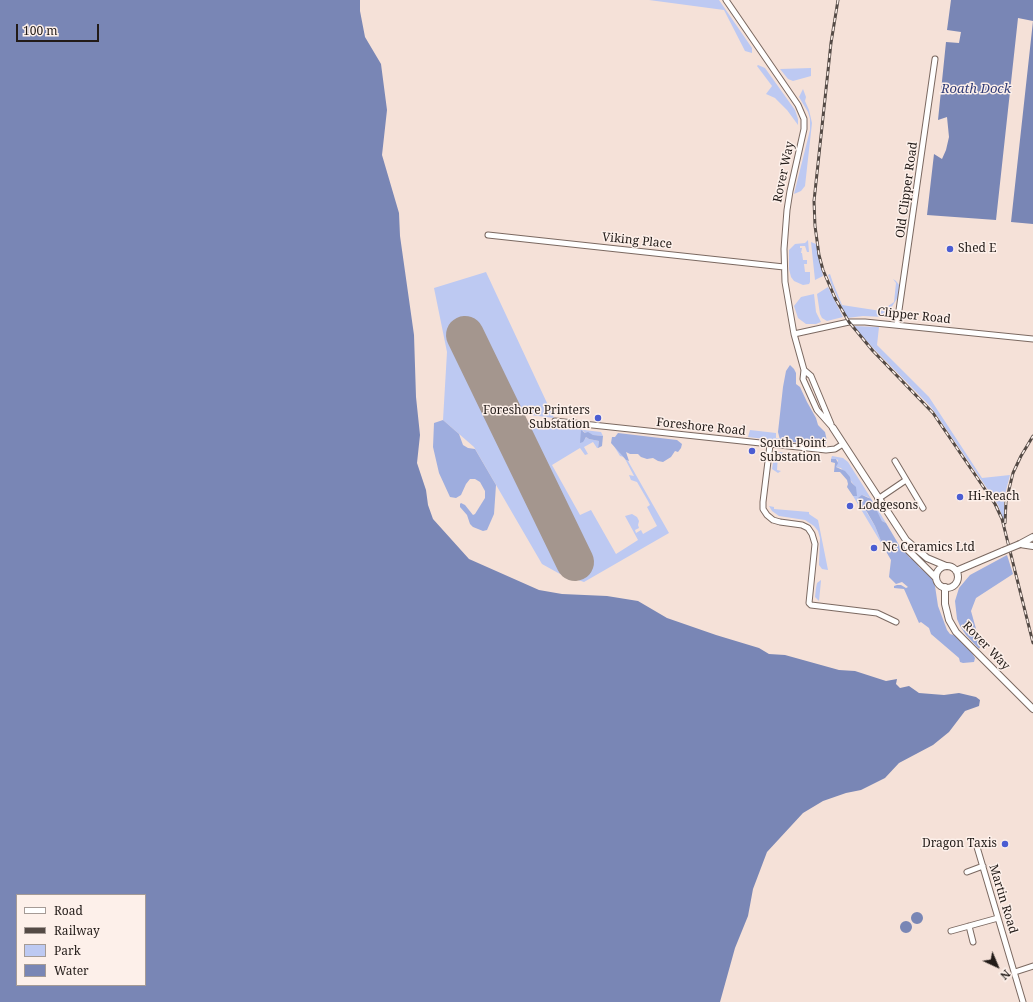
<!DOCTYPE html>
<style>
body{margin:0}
#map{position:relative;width:1033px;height:1002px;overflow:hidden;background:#f5e1d8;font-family:"Noto Serif",serif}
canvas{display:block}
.legend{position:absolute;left:16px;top:894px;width:130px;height:92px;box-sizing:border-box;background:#fdf0ea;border:1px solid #a59b96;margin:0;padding:5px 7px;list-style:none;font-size:12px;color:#221b18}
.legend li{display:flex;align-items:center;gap:8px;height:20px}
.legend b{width:20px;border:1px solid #a59b96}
.north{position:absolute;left:977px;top:946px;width:40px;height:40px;-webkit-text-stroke:3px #fdf0ea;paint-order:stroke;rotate:136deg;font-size:11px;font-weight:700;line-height:16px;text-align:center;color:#221b18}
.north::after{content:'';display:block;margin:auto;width:14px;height:18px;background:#221b18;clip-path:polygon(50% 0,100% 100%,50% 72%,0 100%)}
.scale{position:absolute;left:16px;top:24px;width:83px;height:18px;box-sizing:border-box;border:2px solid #221b18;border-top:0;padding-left:5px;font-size:12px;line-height:14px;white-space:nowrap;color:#221b18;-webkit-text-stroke:3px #fdf0ea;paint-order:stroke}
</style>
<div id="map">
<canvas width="1033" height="1002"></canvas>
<ul class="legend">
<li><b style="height:5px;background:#fff"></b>Road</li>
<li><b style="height:5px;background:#544a45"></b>Railway</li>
<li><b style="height:11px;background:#bdc9f2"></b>Park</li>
<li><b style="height:11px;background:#7986b5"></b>Water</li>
</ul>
<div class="north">N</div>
<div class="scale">100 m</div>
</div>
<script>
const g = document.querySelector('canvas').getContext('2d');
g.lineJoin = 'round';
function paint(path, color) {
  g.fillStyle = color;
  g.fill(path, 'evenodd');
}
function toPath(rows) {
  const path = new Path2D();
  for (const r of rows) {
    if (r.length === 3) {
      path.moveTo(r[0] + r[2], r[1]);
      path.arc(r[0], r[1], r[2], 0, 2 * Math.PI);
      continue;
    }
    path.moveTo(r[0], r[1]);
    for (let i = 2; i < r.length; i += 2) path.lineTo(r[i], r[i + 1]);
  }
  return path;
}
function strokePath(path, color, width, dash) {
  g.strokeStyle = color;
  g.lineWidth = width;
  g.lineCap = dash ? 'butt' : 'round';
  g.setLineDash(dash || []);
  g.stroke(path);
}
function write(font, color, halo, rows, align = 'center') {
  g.font = font + ' "Noto Serif",serif';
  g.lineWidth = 3;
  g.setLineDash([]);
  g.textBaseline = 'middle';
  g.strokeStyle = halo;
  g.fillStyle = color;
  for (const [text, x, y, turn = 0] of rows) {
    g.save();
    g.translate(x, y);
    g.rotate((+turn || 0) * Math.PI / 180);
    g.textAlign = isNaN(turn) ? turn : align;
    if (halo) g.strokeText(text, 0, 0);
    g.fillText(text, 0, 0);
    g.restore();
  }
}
paint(toPath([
 [649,0,719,0,752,48,752,53,745,51,724,10],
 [758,65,765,68,795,110,798,119,798,125,787,110,775,98,766,94,772,86,757,66],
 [811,68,811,76,793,81,788,79,780,69],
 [803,89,806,97,805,101,809,110,812,123,805,186,801,191,794,194,810,130,810,119,808,112,799,97],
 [808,240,809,252,807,252,805,246,800,246,800,248,802,248,801,253,802,253,803,260,807,260,807,264,804,264,805,272,810,272,810,282,809,284,803,285,794,281,791,277,789,269,789,250,795,244,805,243],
 [811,242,816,244,823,276,815,280],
 [486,272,554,418,522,414,526,422,557,424,558,427,601,432,603,436,593,435,585,433,583,430,585,439,586,437,589,439,599,441,598,448,597,448,593,442,584,447,588,454,585,455,580,448,552,465,580,515,591,510,616,554,638,540,625,516,632,514,637,517,639,521,638,525,639,528,635,530,636,533,641,530,643,534,657,526,647,507,650,505,648,501,637,482,631,480,629,475,634,476,624,457,620,456,614,446,618,450,626,460,628,461,669,533,584,582,560,574,542,564,474,447,443,420,447,352,434,288],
 [830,274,833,283,842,305,881,311,894,302,896,283,893,279,896,281,900,286,898,297,891,308,882,315,883,317,863,316,847,318,832,286,828,275],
 [828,287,843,317,827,321,822,318,820,314,817,294],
 [814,294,816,312,821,322,816,324,806,324,798,318,794,306,801,297],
 [853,326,879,327,877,345,929,397,982,478,1010,475,1004,498,1004,521,998,505,993,497,931,407,874,349],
 [750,430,776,433,776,438,779,438,781,441,748,437],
 [780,452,793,455,778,454,777,470,781,471,778,473,772,469,774,456,776,453],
 [832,456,843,458,848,462,862,484,875,505,886,523,882,521,877,512,875,505,868,497,862,495,864,508,875,526,883,546,853,496,855,496,856,491,854,485,841,468,836,467,838,460,836,459,831,459],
 [769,506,774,507,774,509,809,512,809,514,818,520,828,570,822,569,819,565,820,538,818,531,814,526,805,520,779,516,772,511],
 [821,580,821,581,819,601,815,597,816,588,817,583]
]), '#bdc9f2');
paint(toPath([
 [790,365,794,369,796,373,796,384,800,387,807,402,816,418,818,425,825,432,827,441,825,445,821,444,820,441,807,443,791,442,782,443,780,440,778,432,783,387,786,371],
 [443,420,459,434,463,445,468,448,475,449,496,485,494,514,487,530,483,531,473,527,470,524,467,515,460,507,460,504,461,503,465,505,473,515,475,514,485,498,485,491,480,482,475,479,470,479,466,484,461,495,456,498,450,497,439,473,433,447,434,423],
 [581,430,585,433,588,432,593,435,603,436,602,446,598,448,599,441,589,439,586,437,583,442,580,443],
 [618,433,677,440,682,444,681,448,678,452,675,451,671,457,663,462,658,461,653,458,647,459,641,457,638,454,630,454,626,452,629,461,626,460,611,443,612,437,615,437],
 [831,459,836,459,838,463,836,467,845,471,850,477,851,482,856,487,857,496,853,496,847,487,848,484,847,480,840,472,834,472,835,463,831,462],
 [862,495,871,499,882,521,886,523,899,545,910,558,915,561,919,567,932,578,935,586,938,606,947,630,950,634,956,636,972,653,975,658,974,662,963,663,960,662,959,658,931,634,929,628,921,622,919,623,904,589,894,588,894,586,897,585,901,585,906,588,908,587,902,582,896,584,889,577,891,560,883,546,875,526,867,512,858,501,858,498],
 [1007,555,1013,574,976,598,971,611,978,636,983,642,979,649,966,635,960,626,957,619,955,601,959,588,970,575]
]), '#9eadde');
paint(toPath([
 [0,0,360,0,360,11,365,37,381,64,387,110,382,155,399,213,400,236,414,335,416,397,420,435,417,463,426,490,428,505,433,519,469,559,539,590,562,594,607,596,638,601,667,618,716,635,759,648,769,654,785,655,839,670,855,671,886,681,897,679,896,684,900,688,909,686,919,693,944,695,959,693,976,697,980,700,979,706,965,711,949,732,933,745,899,763,885,778,861,790,846,793,823,801,803,813,767,852,753,889,748,916,735,948,720,1002,0,1002],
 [17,895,145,895,145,985,17,985],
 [951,0,1033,0,1033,224,1011,222,1033,21,1018,18,996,220,927,215,934,154,942,159,946,150,949,137,947,117,938,120,946,42,959,43,961,32,947,30],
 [917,918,6],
 [906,927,6]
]), '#7986b5');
strokePath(toPath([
 [465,335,575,562]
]), '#a4968e', 38);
const minor = toPath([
 [726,0,798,105,804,119,804,129,790,191,787,210,784,249,785,282,794,334,804,370,803,379,817,410,833,428],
 [488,235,784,267],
 [897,324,935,59],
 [794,334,849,322,865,322,1033,339],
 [804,370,811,376,831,424],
 [555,421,826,450,835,449,843,444],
 [770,445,763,502,763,509,767,515,773,520,780,522,802,525,808,528,812,534,815,544,809,603,811,605,877,613,896,622],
 [895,461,923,508],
 [878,499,906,480],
 [977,847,1023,1002],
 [967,872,983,866],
 [969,926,973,942],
 [951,931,998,918],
 [1015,972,1033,966]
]);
const tertiary = toPath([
 [833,428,906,540,908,550,936,578],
 [906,540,927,558,946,566],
 [1020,544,1033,537],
 [1020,544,1033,546],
 [947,577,11],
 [956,571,1003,551],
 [945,587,945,604,949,620,956,632,1033,709]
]);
strokePath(minor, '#7b6961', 7);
strokePath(tertiary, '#7b6961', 8);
strokePath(minor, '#fff', 5);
strokePath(tertiary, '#fff', 6);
const rail = toPath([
 [838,0,831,43,814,201,815,226,819,255,823,270,835,298,849,322,873,351,933,413,995,504,1002,519,1033,643],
 [1005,523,1006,502,1013,473,1021,456,1033,436]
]);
strokePath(rail, '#544a45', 3);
strokePath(rail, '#fdf0ea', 1.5, [4.5]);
const tertiaryBridge = toPath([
 [1003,551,1020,544]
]);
strokePath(tertiaryBridge, '#7b6961', 8, []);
strokePath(tertiaryBridge, '#fff', 6);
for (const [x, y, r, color] of [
 [950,249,4,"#4b5dd2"],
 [598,418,4,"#4b5dd2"],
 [752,451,4,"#4b5dd2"],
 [960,497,4,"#4b5dd2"],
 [850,506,4,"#4b5dd2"],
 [874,548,4,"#4b5dd2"],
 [1005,844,4,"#4b5dd2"]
]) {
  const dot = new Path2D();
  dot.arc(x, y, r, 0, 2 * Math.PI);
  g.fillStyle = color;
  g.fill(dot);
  strokePath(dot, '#fdf0ea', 1.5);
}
write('12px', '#221b18', '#fdf0ea', [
 ["Rover Way",784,172,-78],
 ["Old Clipper Road",907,190,-82],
 ["Viking Place",637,241,6],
 ["Clipper Road",914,316,6],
 ["Foreshore Road",701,427,6],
 ["Rover Way",986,646,46],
 ["Martin Road",1003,899,73]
]);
write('12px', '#221b18', '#fdf0ea', [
 ["Shed E",958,249],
 ["Foreshore Printers",590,411,"right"],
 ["Substation",590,425,"right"],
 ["South Point",760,444],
 ["Substation",760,458],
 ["Hi-Reach",968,497],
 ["Lodgesons",858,506],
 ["Nc Ceramics Ltd",882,548],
 ["Dragon Taxis",997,844,"right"]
], 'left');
write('italic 13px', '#2f3b77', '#fdf0ea', [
 ["Roath Dock",976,89]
]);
</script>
